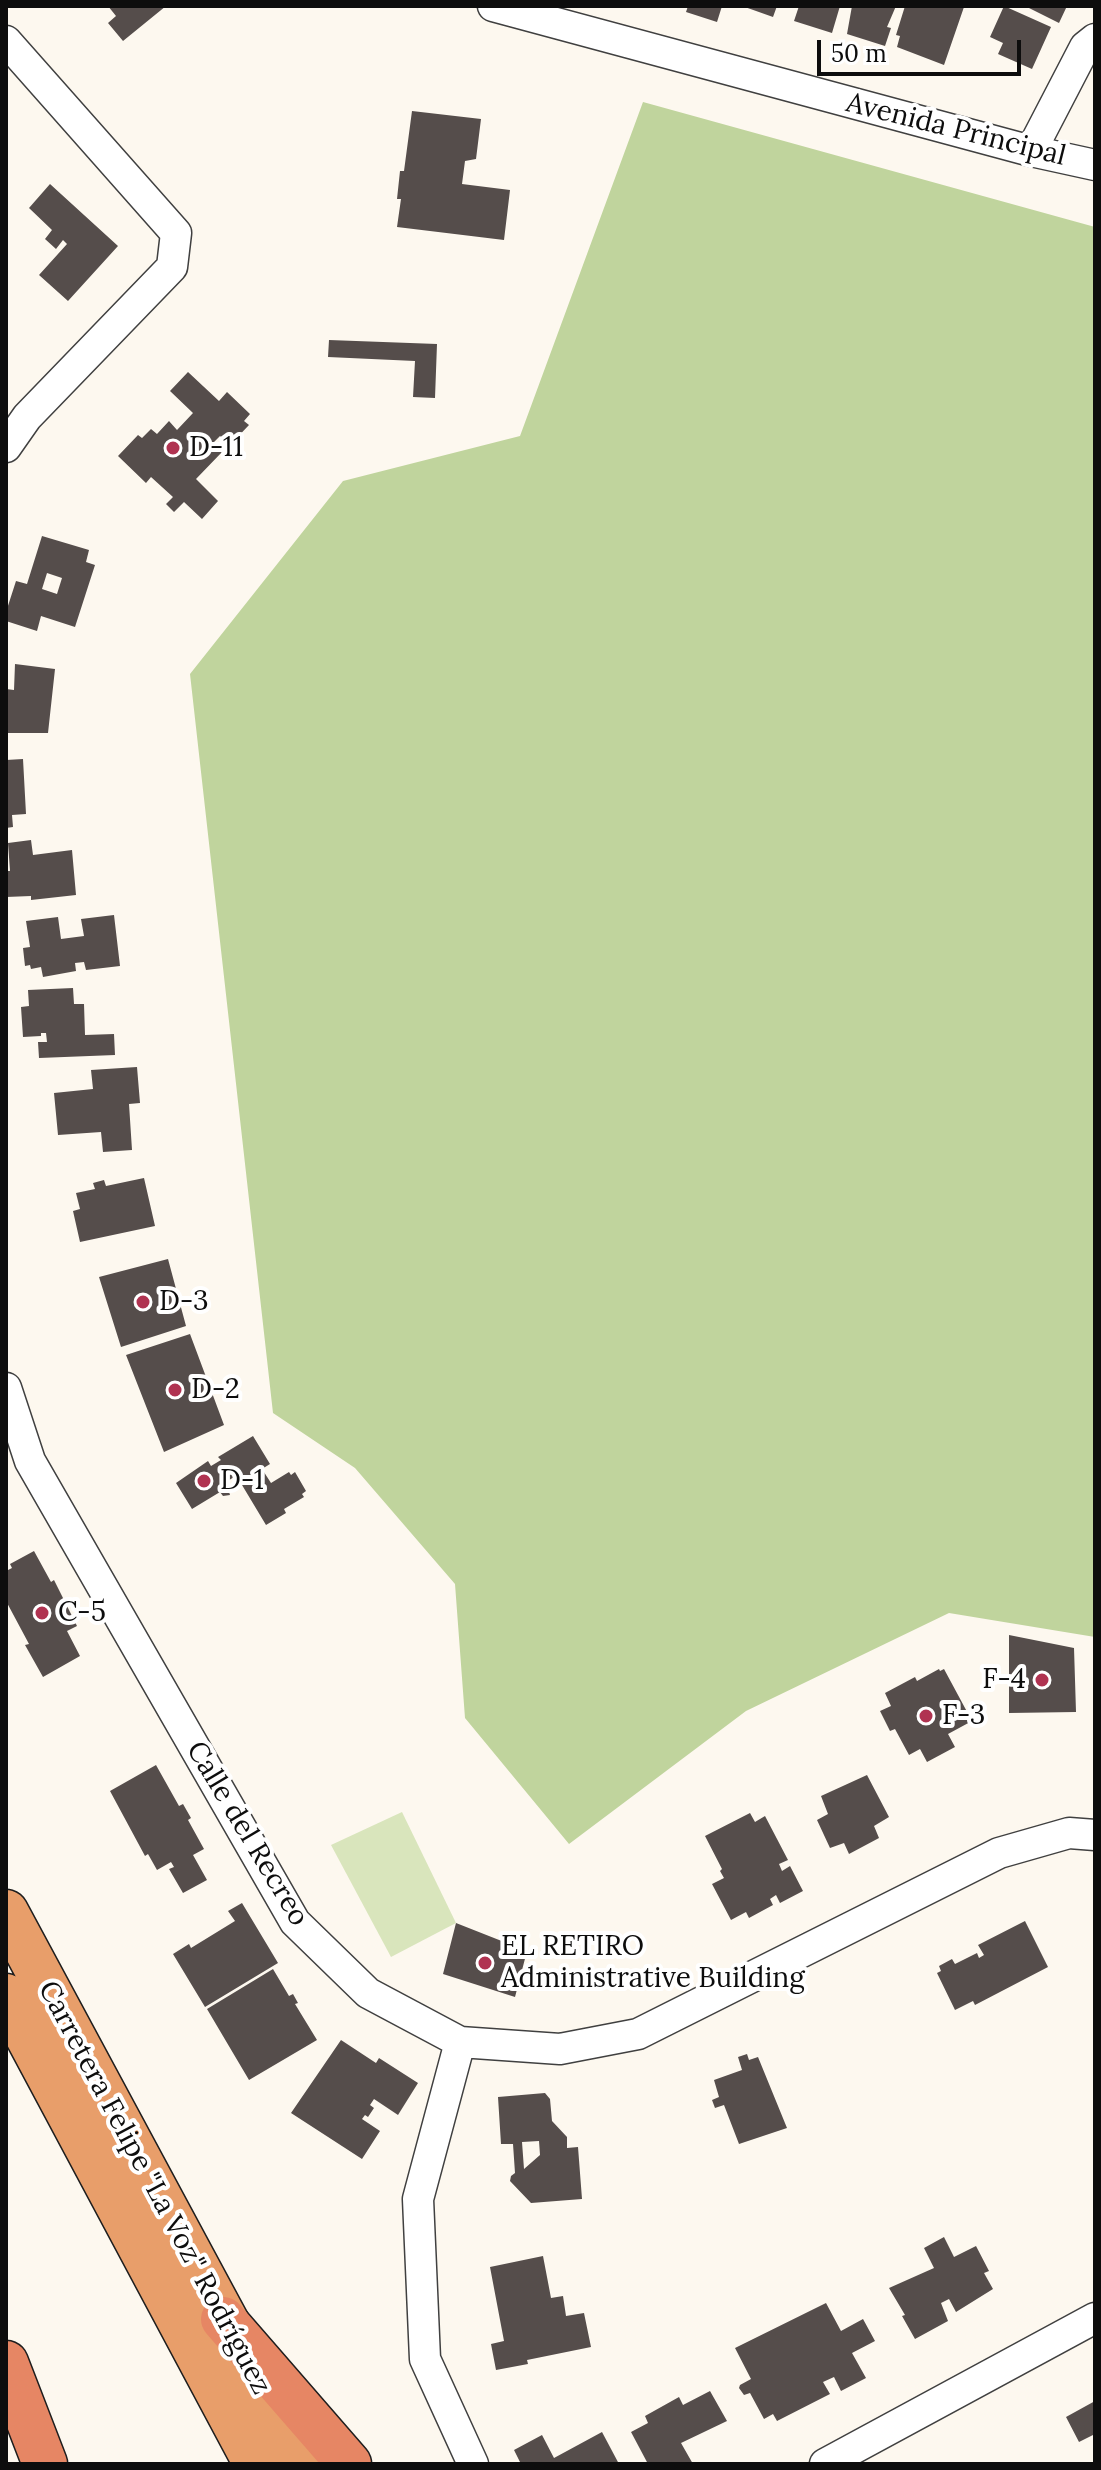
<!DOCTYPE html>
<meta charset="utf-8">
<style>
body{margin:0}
#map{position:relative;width:1101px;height:2470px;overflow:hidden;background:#fdf8ef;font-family:Lora,serif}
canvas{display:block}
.frame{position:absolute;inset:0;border:8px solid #0d0d0d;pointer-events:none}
.scale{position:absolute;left:817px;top:40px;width:204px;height:36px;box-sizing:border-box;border:4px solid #0d0d0d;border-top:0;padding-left:10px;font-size:24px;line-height:28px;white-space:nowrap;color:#0d0d0d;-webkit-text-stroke:6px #fff;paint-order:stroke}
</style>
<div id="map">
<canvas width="1101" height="2470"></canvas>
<div class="frame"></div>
<div class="scale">50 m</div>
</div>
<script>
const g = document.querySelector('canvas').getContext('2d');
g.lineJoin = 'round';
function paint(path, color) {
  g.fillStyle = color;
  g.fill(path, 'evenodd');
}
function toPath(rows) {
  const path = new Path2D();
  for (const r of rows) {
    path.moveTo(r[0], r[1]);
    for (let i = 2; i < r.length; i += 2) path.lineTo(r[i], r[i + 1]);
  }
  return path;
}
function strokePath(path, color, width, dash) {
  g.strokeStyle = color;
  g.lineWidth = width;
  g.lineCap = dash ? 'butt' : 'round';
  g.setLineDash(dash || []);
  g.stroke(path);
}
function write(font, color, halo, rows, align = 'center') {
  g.font = font + ' Lora,serif';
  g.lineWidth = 8;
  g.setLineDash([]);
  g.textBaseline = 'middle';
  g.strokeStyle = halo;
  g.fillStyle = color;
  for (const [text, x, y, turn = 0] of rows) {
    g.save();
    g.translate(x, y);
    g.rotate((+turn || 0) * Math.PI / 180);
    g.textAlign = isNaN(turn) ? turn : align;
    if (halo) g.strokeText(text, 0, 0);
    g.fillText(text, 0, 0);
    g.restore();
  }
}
paint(toPath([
 [402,1812,456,1923,391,1957,331,1845]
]), '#d9e5bc');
paint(toPath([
 [643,102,1095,227,1095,1637,949,1613,746,1711,569,1844,465,1718,455,1584,355,1468,273,1413,190,674,343,481,520,436]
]), '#c0d49d');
paint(toPath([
 [108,6,166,6,123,41,108,23,116,16],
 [688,6,722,6,717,22,686,12],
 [742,6,777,6,773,17],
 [799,6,840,6,832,33,794,21],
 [852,6,896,6,887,27,891,28,885,46,847,34],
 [905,6,964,7,944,65,897,47,900,36,896,35],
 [1004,6,1051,27,1032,69,998,54,1003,43,990,37],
 [1025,6,1067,6,1059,23],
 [412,111,481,119,476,159,465,161,462,184,510,190,504,240,397,227,401,199,397,199,400,171,404,171],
 [50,184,118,246,68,301,39,275,67,244,63,240,56,249,45,239,52,230,29,208],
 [329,340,437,344,435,398,413,397,415,361,328,357],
 [188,372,219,401,227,392,250,414,244,421,249,425,230,445,220,436,213,443,223,451,196,479,218,501,202,519,184,502,174,512,166,504,173,497,151,477,146,483,118,456,138,435,142,438,151,429,157,434,169,421,177,430,193,413,170,391],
 [42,536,89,550,86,562,95,565,75,627,41,616,37,631,6,621,6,612,16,581,27,584],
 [47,573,62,578,57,594,42,589],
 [15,664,55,669,48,733,6,733,6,689,14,690],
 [23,759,26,814,12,815,13,827,6,828,6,760],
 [31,840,33,855,72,850,76,895,31,900,31,896,6,897,6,871,10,871,8,843],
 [114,915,120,966,86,970,84,962,75,963,76,971,43,977,41,967,31,969,30,965,25,966,23,948,30,947,26,921,58,917,61,939,84,936,81,919],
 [73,988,74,1004,84,1004,85,1035,114,1034,115,1055,39,1058,38,1042,47,1042,46,1033,41,1033,41,1036,23,1037,21,1007,29,1006,28,990],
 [137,1067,140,1103,129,1104,132,1150,103,1152,101,1132,58,1135,54,1093,93,1089,91,1070],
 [144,1178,155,1226,80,1242,73,1211,80,1209,76,1193,95,1189,93,1183,104,1180,106,1186],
 [168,1259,186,1326,121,1347,99,1277],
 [190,1334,224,1425,164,1452,126,1355],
 [253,1436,270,1464,262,1469,271,1483,289,1472,291,1475,295,1472,306,1491,302,1494,304,1497,284,1509,286,1513,266,1525,239,1480,241,1478,239,1474,226,1482,230,1495,223,1496,220,1492,192,1509,176,1483,208,1461,211,1466,221,1460,218,1457],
 [34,1551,51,1582,54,1580,77,1626,67,1631,80,1656,43,1677,25,1645,29,1644,6,1601,6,1571,12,1568,10,1564],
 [1009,1635,1074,1648,1076,1712,1009,1713],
 [939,1669,940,1671,944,1669,972,1721,948,1734,955,1747,927,1762,920,1749,909,1755,895,1729,890,1731,880,1711,891,1706,885,1693,915,1677,917,1681],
 [156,1765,179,1806,183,1804,191,1818,188,1820,204,1849,193,1855,207,1880,183,1893,169,1869,174,1867,171,1862,157,1870,148,1854,145,1856,110,1791],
 [867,1775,889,1817,874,1826,879,1838,849,1854,844,1843,830,1848,817,1820,828,1814,821,1796],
 [750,1813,755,1822,765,1816,788,1860,779,1864,782,1871,790,1866,803,1891,780,1903,776,1895,770,1899,773,1905,749,1918,746,1912,731,1920,712,1884,724,1878,720,1871,722,1869,705,1836],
 [242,1903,278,1963,205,2007,173,1954,189,1944,191,1948,235,1921,228,1911],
 [1025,1921,1048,1967,975,2005,973,2001,955,2010,937,1973,941,1971,939,1966,952,1959,955,1964,977,1953,979,1958,984,1955,978,1945],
 [456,1923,527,1951,515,1997,443,1974],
 [273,1969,289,1996,293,1994,298,2003,295,2004,317,2040,249,2080,207,2009],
 [341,2040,376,2063,379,2058,418,2083,398,2115,374,2099,370,2105,374,2108,368,2117,365,2115,362,2119,380,2131,362,2159,291,2113],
 [747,2054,749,2060,758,2057,787,2128,739,2144,724,2105,715,2108,712,2100,719,2097,714,2080,742,2070,738,2057],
 [545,2093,550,2099,552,2121,567,2137,567,2148,578,2147,582,2199,531,2203,510,2181,511,2176,515,2173,513,2144,501,2144,498,2097],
 [539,2141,540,2155,524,2169,522,2142],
 [944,2237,954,2257,976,2246,989,2271,984,2273,993,2289,956,2312,949,2299,941,2303,948,2321,915,2339,902,2316,905,2315,889,2288,934,2268,924,2248],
 [543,2256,551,2298,563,2296,566,2316,584,2313,591,2347,527,2360,528,2364,496,2370,491,2344,504,2341,490,2267],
 [826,2303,841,2331,863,2319,875,2341,852,2353,866,2378,841,2391,834,2377,823,2382,830,2394,777,2421,773,2414,764,2419,750,2393,744,2395,739,2388,740,2385,751,2379,735,2348],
 [710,2391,727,2421,681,2443,693,2464,648,2464,631,2432,648,2423,645,2416,679,2397,683,2405],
 [1095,2401,1095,2434,1079,2442,1066,2417],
 [602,2432,619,2464,521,2464,514,2450,542,2435,554,2458]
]), '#554d4b');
const minor = toPath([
 [493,6,1031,151,1095,165],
 [6,41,176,233,172,267,27,417,6,447],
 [1031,151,1085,47,1095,39],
 [6,1388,30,1461,295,1922,368,1993,460,2042,560,2049,638,2034,999,1853,1069,1833,1095,1835],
 [460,2042,418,2199,425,2359,473,2464],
 [825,2464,1095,2318]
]);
const trunk = toPath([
 [6,1912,303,2464],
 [6,1996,256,2464]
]);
const motorway = toPath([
 [223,2319,349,2464],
 [6,2363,45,2464]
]);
strokePath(minor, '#404040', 33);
strokePath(trunk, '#1e1e1e', 47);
strokePath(motorway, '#1e1e1e', 47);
strokePath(minor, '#fff', 30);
strokePath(trunk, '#e89e6a', 44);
strokePath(motorway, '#e68664', 44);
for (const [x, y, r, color] of [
 [173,448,8,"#b03351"],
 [143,1302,8,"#b03351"],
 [175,1390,8,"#b03351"],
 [204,1481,8,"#b03351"],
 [42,1613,8,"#b03351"],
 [1042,1680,8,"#b03351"],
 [926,1716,8,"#b03351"],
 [485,1963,8,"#b03351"]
]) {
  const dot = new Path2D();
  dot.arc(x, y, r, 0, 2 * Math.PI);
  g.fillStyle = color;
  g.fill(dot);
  strokePath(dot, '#fff', 3);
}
write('28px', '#0d0d0d', '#fff', [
 ["Avenida Principal",956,130,14],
 ["Calle del Recreo",247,1834,59],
 ["Carretera Felipe \"La Voz\" Rodríguez",154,2188,62]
]);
write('28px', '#0d0d0d', '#fff', [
 ["D-11",189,448],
 ["D-3",159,1302],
 ["D-2",191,1390],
 ["D-1",220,1481],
 ["C-5",58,1613],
 ["F-4",1026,1680,"right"],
 ["F-3",942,1716],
 ["EL RETIRO",501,1947],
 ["Administrative Building",501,1979]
], 'left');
</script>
